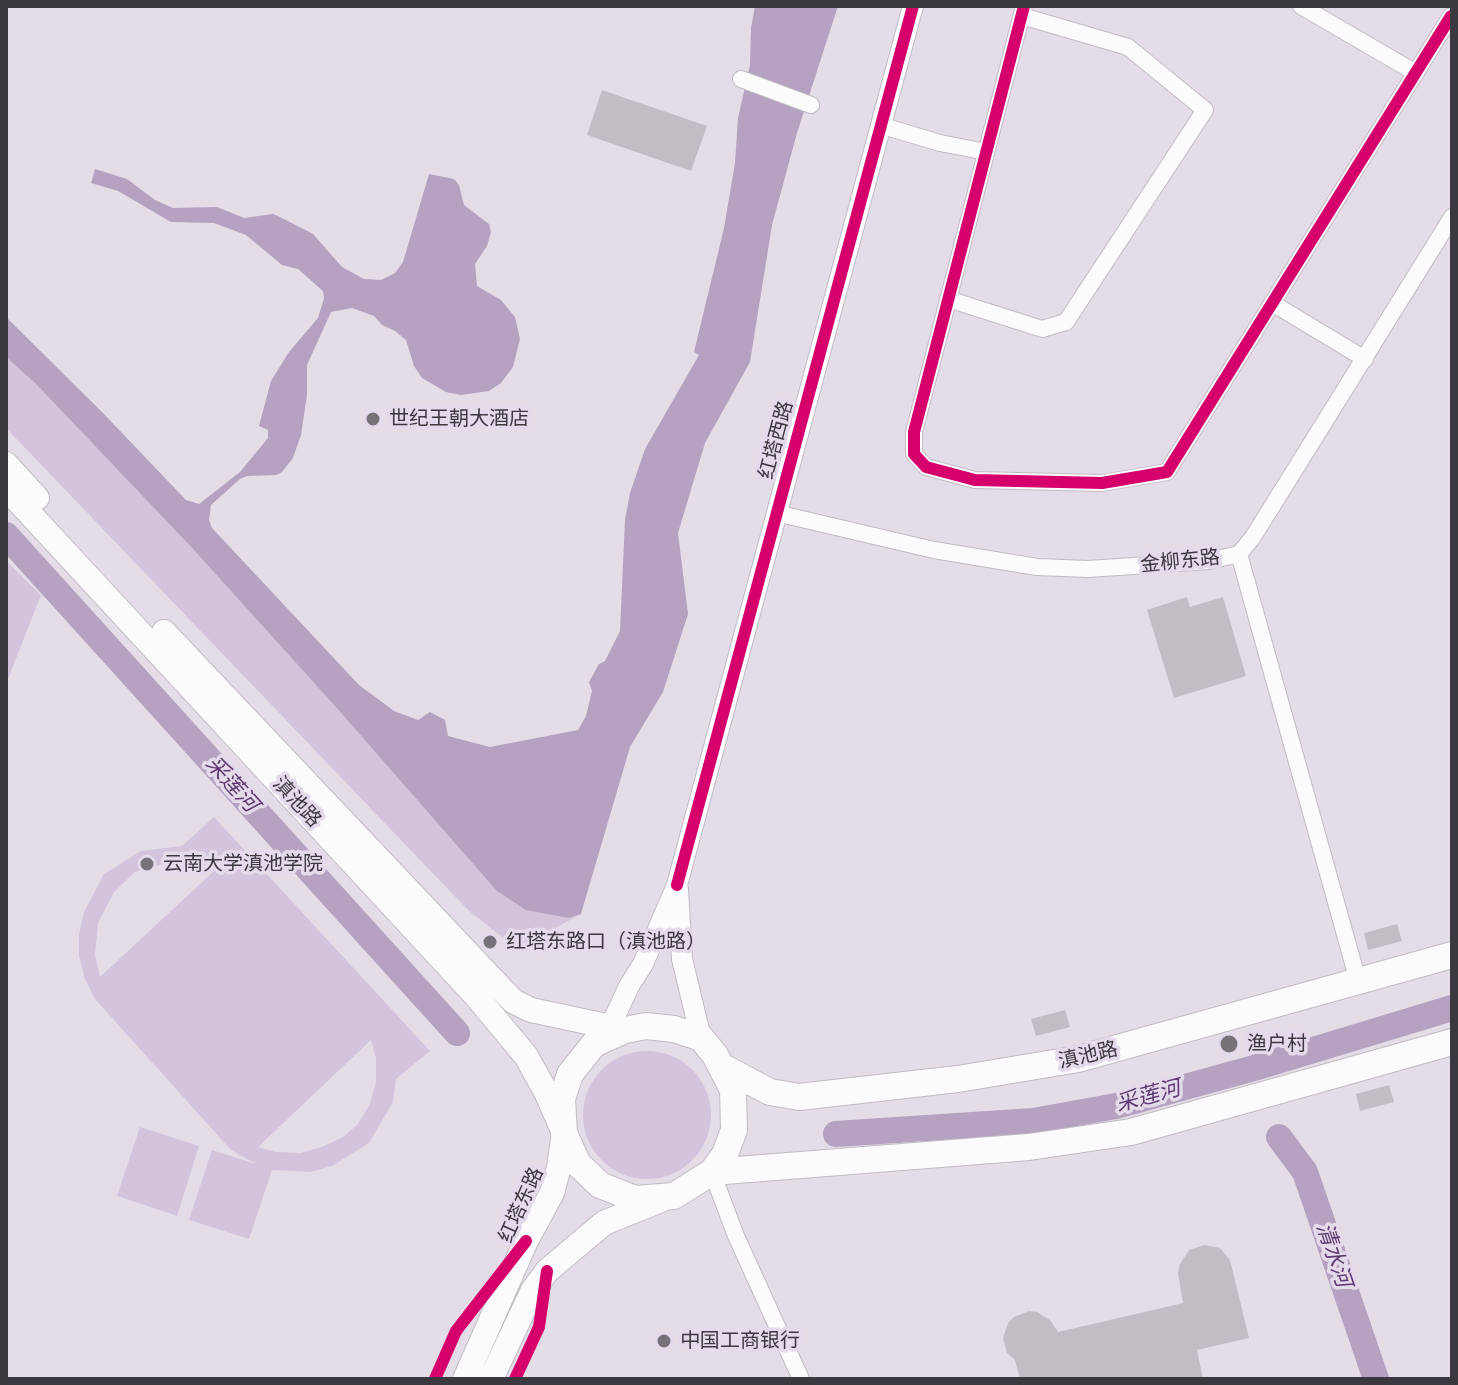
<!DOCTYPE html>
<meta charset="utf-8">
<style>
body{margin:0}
#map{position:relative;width:1458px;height:1385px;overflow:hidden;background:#e4dde8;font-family:"Asap Condensed",sans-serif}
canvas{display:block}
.frame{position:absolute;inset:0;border:8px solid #3c383f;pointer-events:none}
</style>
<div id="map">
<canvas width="1458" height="1385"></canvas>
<div class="frame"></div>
</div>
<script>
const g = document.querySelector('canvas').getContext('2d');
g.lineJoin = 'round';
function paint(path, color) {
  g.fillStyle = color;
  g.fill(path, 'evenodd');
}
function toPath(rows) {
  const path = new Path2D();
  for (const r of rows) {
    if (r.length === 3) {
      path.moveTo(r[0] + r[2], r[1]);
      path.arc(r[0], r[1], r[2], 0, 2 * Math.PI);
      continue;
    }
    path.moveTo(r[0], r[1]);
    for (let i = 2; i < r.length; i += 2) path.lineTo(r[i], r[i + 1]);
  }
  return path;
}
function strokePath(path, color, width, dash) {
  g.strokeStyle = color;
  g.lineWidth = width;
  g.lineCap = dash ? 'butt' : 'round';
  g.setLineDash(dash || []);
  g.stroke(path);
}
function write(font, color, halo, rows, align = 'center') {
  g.font = font + ' "Asap Condensed","Noto Sans SC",sans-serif';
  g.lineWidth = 7;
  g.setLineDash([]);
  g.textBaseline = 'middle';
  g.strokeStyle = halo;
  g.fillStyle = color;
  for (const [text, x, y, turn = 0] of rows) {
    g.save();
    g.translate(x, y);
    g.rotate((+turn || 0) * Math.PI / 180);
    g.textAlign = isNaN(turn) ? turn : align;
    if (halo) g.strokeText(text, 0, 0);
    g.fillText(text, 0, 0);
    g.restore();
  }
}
paint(toPath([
 [6,357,36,384,193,549,343,715,569,918,581,914,517,949,469,911,6,428],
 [6,561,41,595,6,684],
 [214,817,430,1051,396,1079,393,1102,369,1143,332,1166,310,1172,272,1170,249,1239,189,1220,212,1150,256,1164,231,1150,95,999,85,979,79,956,79,934,84,912,104,874,141,851,182,846],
 [182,864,214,871,100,977,95,955,98,923,114,892,135,872,160,865],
 [371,1040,376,1058,376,1083,369,1106,357,1125,343,1137,324,1146,301,1153,275,1152,258,1147],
 [647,1115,64],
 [140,1127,199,1146,177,1216,117,1196]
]), '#d3c3dc');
paint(toPath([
 [755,6,838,6,797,133,772,225,750,362,705,443,678,533,688,614,663,692,630,747,581,914,569,918,526,910,497,891,343,715,193,549,36,384,6,357,6,317,102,412,186,500,199,504,240,472,268,438,268,430,259,426,271,381,289,352,318,318,324,298,323,291,298,269,282,265,246,235,214,223,171,222,118,191,91,183,95,169,127,179,155,200,173,208,217,207,244,218,273,214,280,217,313,234,342,267,364,279,381,280,395,273,403,262,429,174,454,179,459,185,464,205,489,224,491,232,487,246,475,264,477,286,501,300,515,317,520,339,513,367,501,383,489,391,461,395,446,392,422,378,414,366,406,340,395,331,382,325,374,316,352,308,331,312,307,365,307,395,301,435,293,458,282,472,276,475,247,476,240,479,211,505,209,520,212,528,359,685,394,711,418,720,430,712,445,720,448,736,490,747,578,730,586,716,592,691,589,682,599,664,605,661,620,631,625,520,630,493,645,449,699,355,694,352,724,228,735,163,738,118,750,65,751,28]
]), '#b5a1c0');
strokePath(toPath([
 [6,535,457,1033],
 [836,1134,1033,1121,1116,1106,1254,1068,1452,1008],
 [1279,1137,1305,1172,1376,1379]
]), '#b5a1c0', 26);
paint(toPath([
 [602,90,707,126,691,171,587,135],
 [1187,597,1190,607,1223,597,1246,676,1174,698,1147,610],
 [1397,924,1402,941,1368,950,1364,933],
 [1065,1010,1070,1027,1036,1036,1031,1019],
 [1389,1085,1394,1102,1360,1111,1356,1094],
 [1204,1245,1220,1248,1230,1260,1249,1338,1197,1350,1203,1379,1020,1379,1015,1360,1007,1353,1003,1338,1008,1323,1014,1317,1029,1311,1037,1312,1050,1320,1058,1332,1183,1303,1178,1273,1180,1264,1189,1250]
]), '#c2bdc5');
const minor = toPath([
 [1024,6,914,432,914,454,926,467,975,480,1102,483,1167,472,1451,16],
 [1301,6,1416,73],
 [741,79,811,105],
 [883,126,940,143,986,152],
 [948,299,1042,329,1066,322,1205,110,1128,47,1022,16],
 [1272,303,1365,359],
 [776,513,934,550,1037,567,1088,569,1209,561,1239,554,1253,537,1452,217],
 [1239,554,1358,981],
 [712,1172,736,1236,801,1379]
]);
const tertiary = toPath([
 [678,889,682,959,701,1038],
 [605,1038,629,986,643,964,677,885,913,6]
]);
const secondary = toPath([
 [6,464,37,498],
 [6,488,477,997,526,1056,546,1092,564,1133,559,1167,552,1193,526,1241,465,1379],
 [164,632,513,1001,531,1010,625,1030],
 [491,1379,533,1290,547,1271,604,1223,661,1200]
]);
const primary = toPath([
 [646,1026,674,1029,701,1038,715,1055,733,1090,734,1130,725,1154,712,1172,674,1196,635,1199,600,1185,578,1164,564,1133,562,1099,570,1074,594,1044,625,1030,646,1026],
 [721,1066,770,1092,799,1097,958,1079,1078,1059,1452,955],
 [712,1172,1029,1147,1131,1132,1452,1042]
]);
strokePath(minor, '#c1bcc4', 18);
strokePath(tertiary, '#c1bcc4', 22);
strokePath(secondary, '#c1bcc4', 26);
strokePath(primary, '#c1bcc4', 28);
strokePath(minor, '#fbfafc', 16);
strokePath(tertiary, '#fbfafc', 20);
strokePath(secondary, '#fbfafc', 24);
strokePath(primary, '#fbfafc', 26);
strokePath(toPath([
 [1024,6,914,432,914,454,926,467,975,480,1102,483,1167,472,1451,16],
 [677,885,913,6],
 [435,1379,456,1331,526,1241],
 [515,1379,539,1327,547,1271]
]), '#d6006c', 12);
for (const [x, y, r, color] of [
 [373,419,8,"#77727a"],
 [147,864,8,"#77727a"],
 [490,942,8,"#77727a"],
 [1229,1044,10,"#77727a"],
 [664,1341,8,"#77727a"]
]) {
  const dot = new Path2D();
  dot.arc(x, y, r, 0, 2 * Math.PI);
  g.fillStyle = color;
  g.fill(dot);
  strokePath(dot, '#e5d9ec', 3);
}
write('20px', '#3c383f', '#e5d9ec', [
 ["世纪王朝大酒店",389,419],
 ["云南大学滇池学院",163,864],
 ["红塔东路口（滇池路）",506,942],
 ["渔户村",1247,1044],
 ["中国工商银行",680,1341]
], 'left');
write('20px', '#3c383f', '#e5d9ec', [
 ["红塔西路",776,440,-75],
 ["金柳东路",1180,561,-6],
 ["滇池路",297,802,47],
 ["滇池路",1088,1055,-13],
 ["红塔东路",521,1205,-66]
]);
write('italic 22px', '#5d3a6f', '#e5d9ec', [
 ["采莲河",232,784,48],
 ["采莲河",1148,1096,-15],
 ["清水河",1334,1255,71]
]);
</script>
